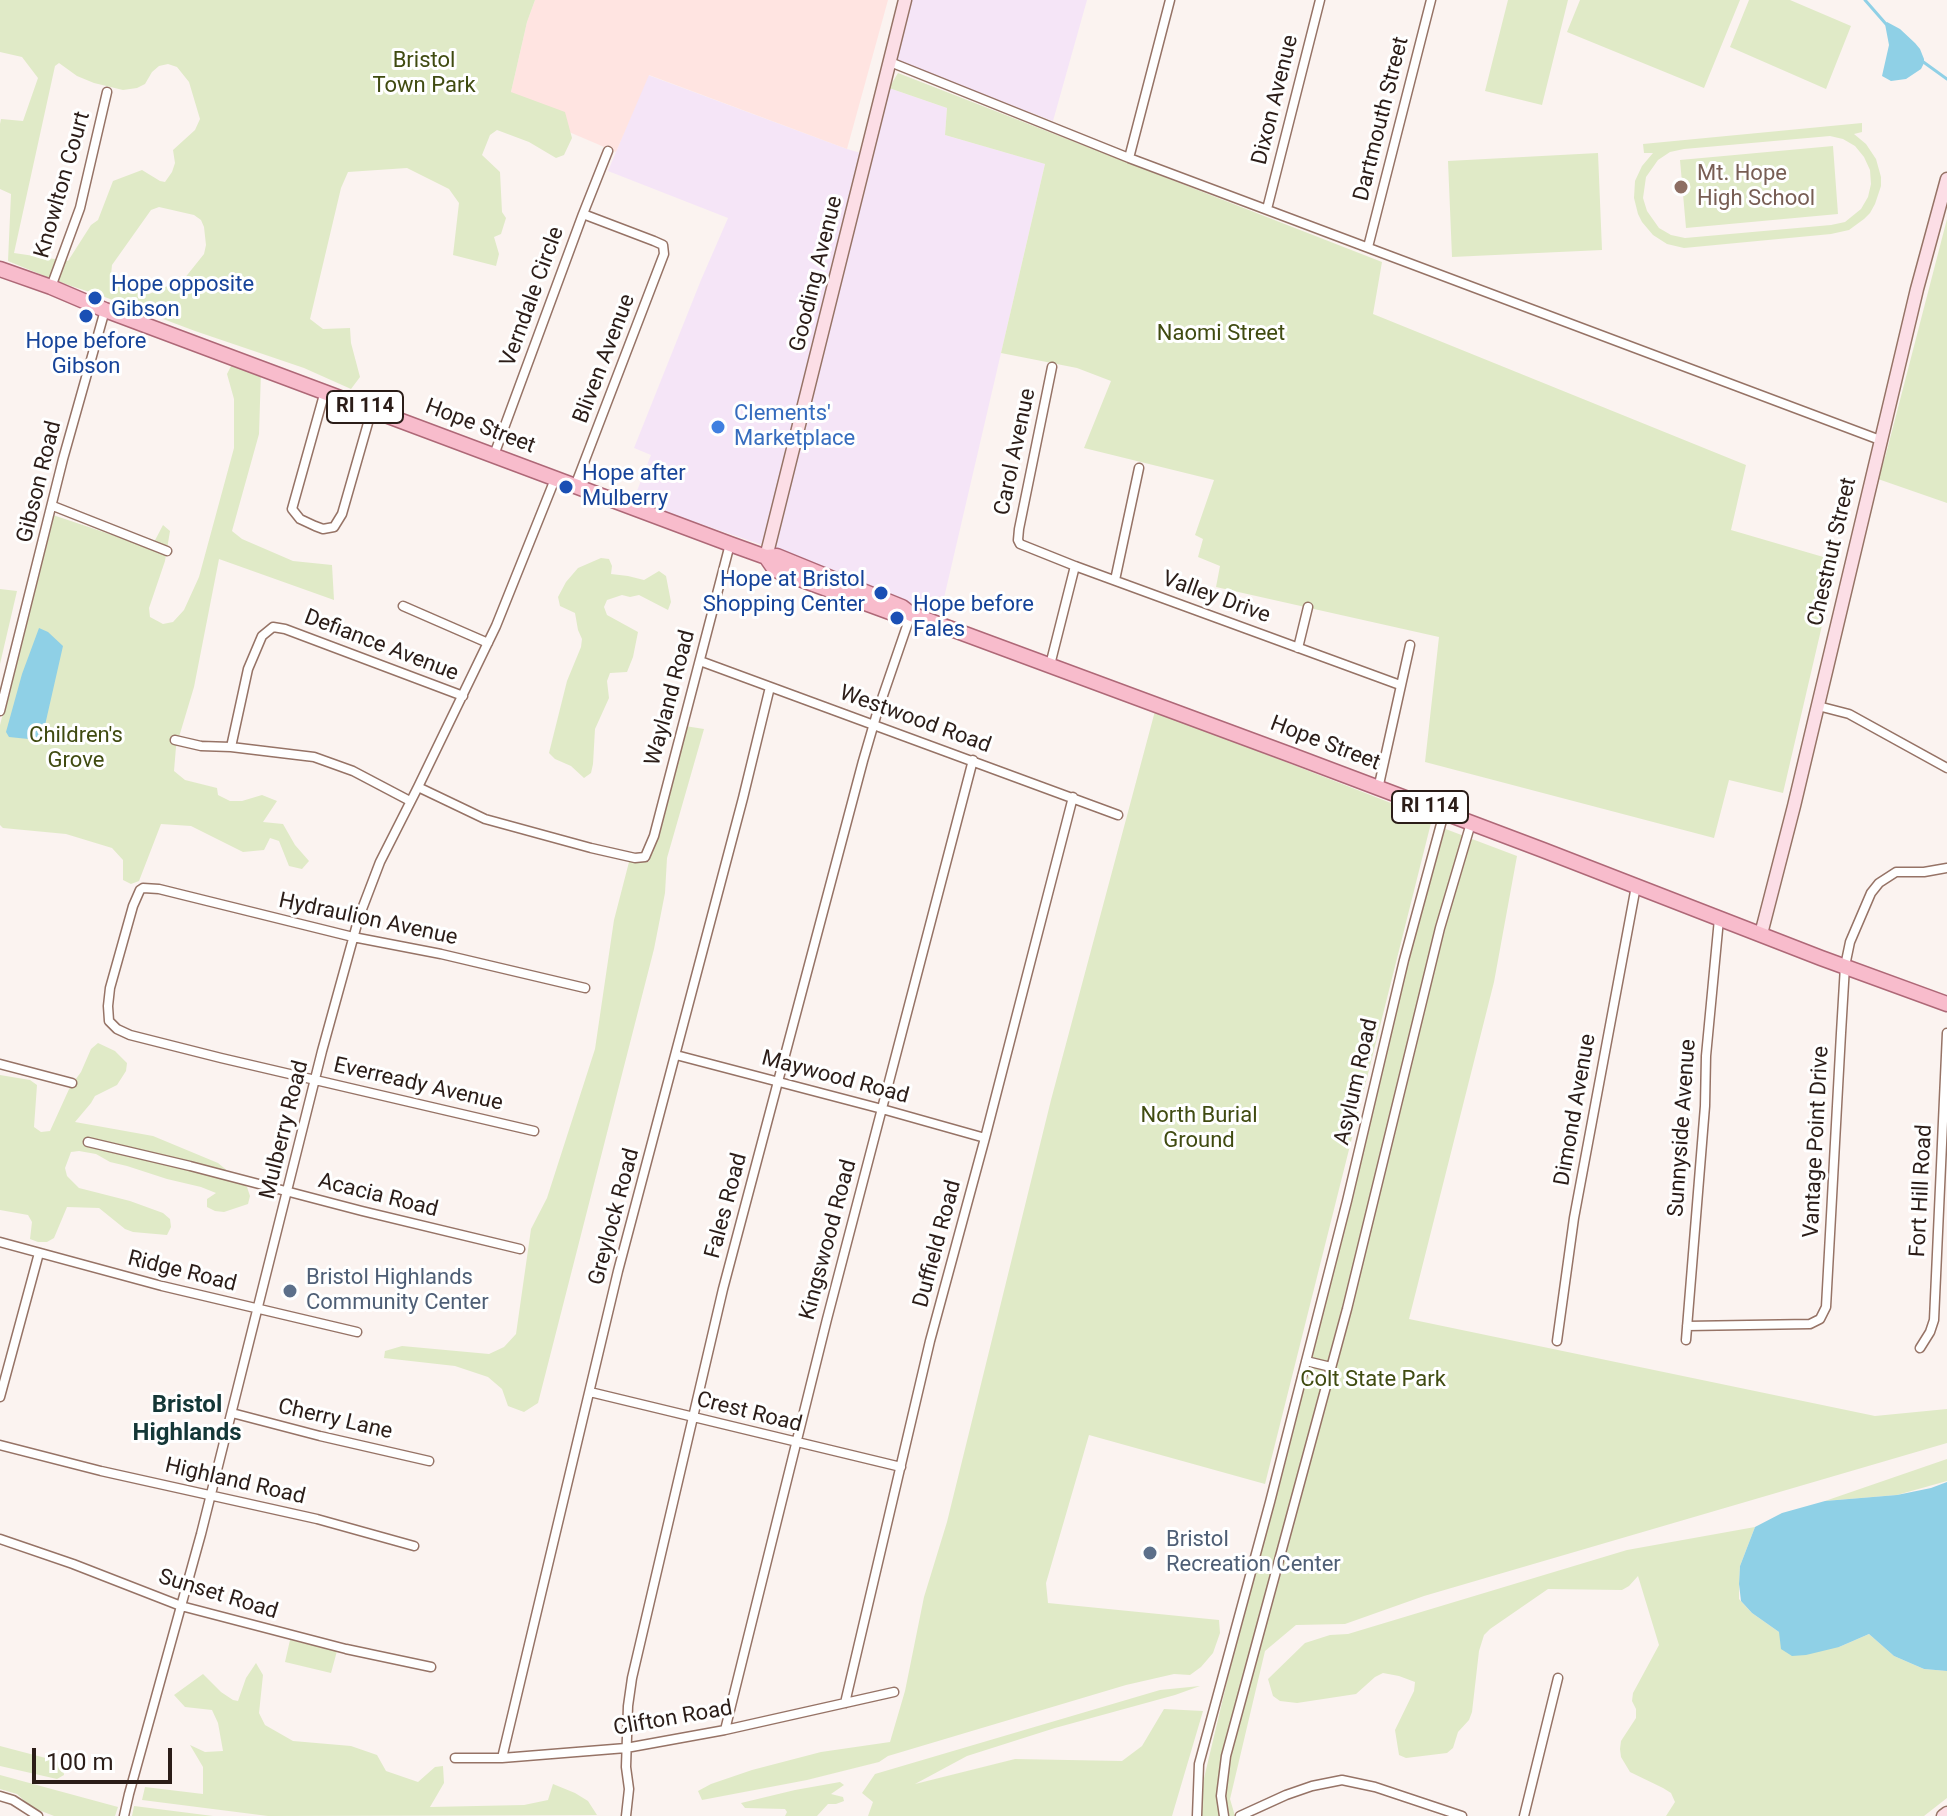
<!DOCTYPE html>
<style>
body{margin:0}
#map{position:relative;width:1947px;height:1816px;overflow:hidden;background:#fbf3f0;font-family:Roboto,sans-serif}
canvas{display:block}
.scale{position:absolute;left:32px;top:1748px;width:140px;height:36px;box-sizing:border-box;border:4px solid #2b1d18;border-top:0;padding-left:10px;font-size:24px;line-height:28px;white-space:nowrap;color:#2b1d18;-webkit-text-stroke:6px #fff;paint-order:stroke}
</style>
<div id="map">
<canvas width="1947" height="1816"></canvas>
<div class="scale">100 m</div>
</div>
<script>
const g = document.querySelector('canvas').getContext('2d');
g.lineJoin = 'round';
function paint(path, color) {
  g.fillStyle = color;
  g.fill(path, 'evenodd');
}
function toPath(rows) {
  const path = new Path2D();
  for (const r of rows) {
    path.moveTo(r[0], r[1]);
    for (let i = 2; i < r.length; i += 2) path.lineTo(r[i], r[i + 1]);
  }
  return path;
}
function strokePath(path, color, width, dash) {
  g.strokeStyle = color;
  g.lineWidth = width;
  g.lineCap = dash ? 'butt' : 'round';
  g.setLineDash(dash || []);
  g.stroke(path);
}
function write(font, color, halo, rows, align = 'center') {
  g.font = font + ' Roboto,sans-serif';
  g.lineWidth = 6;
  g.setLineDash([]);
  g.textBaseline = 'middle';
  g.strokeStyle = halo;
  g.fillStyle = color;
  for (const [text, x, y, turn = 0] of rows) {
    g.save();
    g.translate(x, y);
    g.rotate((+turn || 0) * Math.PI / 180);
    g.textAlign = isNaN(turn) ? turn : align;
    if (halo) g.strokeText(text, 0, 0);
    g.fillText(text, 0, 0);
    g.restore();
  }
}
paint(toPath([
 [911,0,1087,0,1053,121,895,61],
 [648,75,847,149,871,156,889,88,947,108,945,135,1045,164,940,615,783,552,633,501,651,455,634,448,701,280,728,218,608,171]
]), '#f5e5f7');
paint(toPath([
 [535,0,888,0,847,149,649,75,616,152,569,132,511,92,527,22]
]), '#ffe4e1');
paint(toPath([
 [0,0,535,0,527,22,511,92,565,112,572,138,564,155,556,158,529,142,497,130,490,135,482,155,500,172,502,212,506,218,501,234,494,237,499,254,496,266,453,255,459,203,449,189,407,168,348,172,341,188,310,319,323,329,350,328,351,343,360,377,351,389,304,368,195,331,102,296,59,282,8,261,11,194,0,189,0,124,1,119,23,121,38,78,22,57,0,52],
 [59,63,77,76,94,83,123,90,137,88,145,84,152,72,159,66,168,64,177,67,189,82,200,119,195,130,173,150,175,163,172,172,165,182,160,181,142,170,113,181,98,220,91,225,68,261,14,253,55,66],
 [159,207,194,215,201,220,204,227,206,245,204,254,184,279,149,294,117,281,111,275,112,265,151,210],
 [1508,0,1568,0,1542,105,1485,91],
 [1580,0,1740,0,1704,88,1567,32],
 [1749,0,1790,0,1851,26,1826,89,1730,47],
 [898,73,1382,262,1373,314,1746,465,1731,530,1837,561,1783,793,1729,780,1714,838,1425,762,1439,637,1216,587,1220,566,1198,557,1203,539,1195,535,1214,480,1084,448,1111,381,1077,368,1001,353,1045,164,945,135,947,108,889,88],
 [1862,123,1862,132,1854,134,1866,144,1876,159,1881,177,1881,186,1875,204,1870,213,1864,219,1849,230,1831,234,1684,248,1667,244,1653,235,1642,222,1638,214,1634,198,1635,181,1642,166,1653,153,1644,153,1643,144],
 [1830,136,1843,139,1855,146,1864,157,1870,170,1871,184,1868,197,1861,209,1845,222,1831,225,1685,238,1671,235,1659,228,1647,211,1643,198,1646,177,1658,160,1670,152,1684,149],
 [1833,146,1838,214,1686,228,1680,160],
 [1598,153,1602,250,1452,257,1448,161],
 [1947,219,1947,503,1878,479,1886,454],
 [232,364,261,371,259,434,232,531,242,539,293,561,332,565,334,600,219,559,194,687,176,747,174,771,185,780,217,788,218,795,230,801,242,801,262,795,277,801,263,822,283,824,295,845,309,861,302,869,289,866,279,841,270,838,264,850,243,852,191,826,161,824,139,881,131,884,123,880,123,860,112,848,66,834,3,828,0,825,0,725,53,515,151,548,163,525,170,531,165,561,149,608,150,617,163,624,173,622,184,610,199,577,234,448,234,399,227,374],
 [601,558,609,559,612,566,611,574,628,576,644,580,659,571,666,576,671,602,668,610,639,595,630,597,622,595,607,600,604,607,607,615,638,632,633,657,627,672,610,673,607,681,609,698,595,729,593,764,591,773,584,778,571,766,555,759,549,753,567,681,581,647,582,639,578,630,575,613,560,606,558,597,566,582,578,568],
 [0,589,17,591,0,664],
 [1155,711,1432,819,1265,1484,1089,1435,1046,1583,1048,1603,1219,1620,1220,1633,1213,1653,1201,1667,1190,1675,1174,1674,1126,1685,888,1756,879,1762,807,1780,702,1800,698,1791,711,1784,752,1770,821,1752,890,1742,905,1691,924,1597,947,1522,1051,1100],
 [685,726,704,729,667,858,665,893,654,949,538,1403,524,1412,508,1406,502,1389,488,1377,455,1366,384,1358,385,1351,402,1346,489,1354,504,1347,516,1334,531,1229,547,1198,595,1049,614,920,629,862,649,862],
 [1435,825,1517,856,1494,982,1409,1319,1875,1416,1947,1409,1947,1443,1424,1596,1345,1624,1296,1625,1265,1651,1230,1799,1235,1816,1195,1816,1270,1501,1347,1201],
 [98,1043,115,1051,127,1063,126,1071,117,1085,95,1096,91,1103,75,1122,153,1136,218,1163,247,1187,250,1196,248,1204,224,1212,215,1211,207,1207,207,1199,216,1193,201,1187,167,1179,127,1166,110,1162,96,1154,79,1151,71,1152,65,1168,67,1176,79,1188,130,1201,163,1213,170,1219,171,1227,167,1235,133,1232,125,1229,99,1208,67,1207,54,1238,47,1242,38,1242,30,1239,32,1222,28,1215,0,1210,0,1075,30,1080,37,1085,34,1127,41,1132,50,1131,70,1087,81,1072,91,1049],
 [1947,1459,1947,1481,1897,1495,1825,1501],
 [1755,1527,1740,1566,1739,1584,1739,1599,1752,1613,1779,1632,1839,1647,1869,1634,1894,1656,1924,1669,1947,1671,1947,1798,1924,1816,1666,1816,1675,1802,1671,1793,1663,1788,1630,1772,1621,1757,1620,1749,1621,1741,1636,1718,1636,1709,1632,1701,1633,1693,1659,1645,1638,1576,1629,1586,1622,1590,1548,1589,1490,1629,1484,1635,1479,1651,1472,1712,1469,1720,1458,1732,1453,1748,1447,1753,1406,1758,1399,1755,1395,1730,1414,1691,1415,1682,1399,1676,1383,1673,1375,1677,1356,1694,1297,1703,1280,1701,1273,1696,1268,1679,1305,1643,1330,1635,1348,1634,1627,1550],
 [290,1640,337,1651,331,1673,285,1662],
 [256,1663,263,1675,259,1713,265,1725,293,1741,351,1746,377,1755,386,1771,418,1782,435,1767,443,1766,444,1783,430,1807,524,1805,548,1800,553,1784,575,1793,588,1801,597,1815,268,1816,142,1800,145,1787,203,1794,203,1767,190,1745,205,1752,223,1751,218,1723,212,1710,185,1707,174,1695,203,1674,221,1692,233,1700,238,1701,246,1678],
 [1200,1686,1175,1695,1055,1728,967,1756,915,1784,1015,1759,1122,1761,1142,1746,1164,1709,1203,1711,1172,1816,868,1816,873,1802,862,1793,875,1774,1160,1690],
 [0,1746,57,1761,63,1767,64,1775,57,1779,0,1766],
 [0,1775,118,1807,115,1816,54,1816,31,1807,17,1794,0,1789],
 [840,1782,844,1785,831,1794,843,1797,844,1801,836,1804,828,1804,817,1816,785,1816,787,1812,785,1809,745,1808,741,1803,795,1790],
 [134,1806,213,1816,132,1816]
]), '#e0eac7');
paint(toPath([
 [1887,22,1900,29,1915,43,1920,49,1924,59,1924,63,1921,69,1906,79,1891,81,1882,76,1889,45,1885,24],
 [39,628,48,632,63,646,43,734,38,740,9,737,6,732,22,674],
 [1947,1482,1947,1671,1924,1669,1894,1656,1869,1634,1839,1647,1806,1655,1792,1656,1781,1649,1779,1632,1752,1613,1741,1601,1739,1584,1740,1566,1755,1527,1782,1513,1825,1501,1897,1495,1931,1488]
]), '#8fd0e6');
strokePath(toPath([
 [1865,0,1886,24],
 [1922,61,1947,79]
]), '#8fd0e6', 3);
const street = toPath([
 [890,62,1129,158,1880,440],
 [1129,158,1170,0],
 [1267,209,1320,0],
 [1368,247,1431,0],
 [51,287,80,208,107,92],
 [1052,367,1019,529,1018,540,1020,544,1075,566,1400,685],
 [325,391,292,509,300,519,315,526,323,529,334,527,342,514,372,409],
 [494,455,583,214,608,151],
 [575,486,664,254,663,245,654,241,583,214],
 [53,506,167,551],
 [1115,580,1139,468],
 [403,606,488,643],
 [1298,648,1308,607],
 [700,661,1118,815],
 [1050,665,1075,566],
 [1818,706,1849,714,1947,768],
 [0,711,63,459,105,310],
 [175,740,201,746,231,747,314,757,353,771,410,801],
 [231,747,248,669,262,636,273,627,285,629,463,696],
 [418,787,485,819,591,848,635,858,645,857,654,836,730,544],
 [1378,789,1410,645],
 [676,1055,882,1109,985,1138],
 [0,1064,72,1083],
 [534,1131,221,1058,130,1035,117,1029,109,1021,108,1006,110,988,133,906,140,890,143,888,159,889,353,937,441,954,585,988],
 [88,1142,190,1166,362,1211,520,1249],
 [0,1242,162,1286,357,1332],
 [1687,1326,1810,1324,1820,1319,1826,1307,1841,1033,1845,966,1850,942,1871,893,1879,883,1896,872,1924,872,1947,868],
 [1686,1340,1705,1106,1706,1056,1719,919],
 [1557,1341,1574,1218,1636,886],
 [1920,1348,1930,1332,1934,1320,1947,1033],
 [1306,1361,1331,1367],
 [590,1392,901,1467],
 [0,1397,39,1253],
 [232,1413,320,1436,429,1461],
 [0,1445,101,1471,317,1519,414,1546],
 [0,1539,73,1564,181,1606,346,1649,431,1667],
 [845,1703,930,1341,985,1138,1073,797],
 [725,1730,827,1319,973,760],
 [455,1758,502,1758,626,1748,725,1730,894,1692],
 [502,1758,618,1271,743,798,770,687],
 [0,1796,13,1800,38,1816],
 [124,1816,129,1794,201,1534,322,1051,359,917,380,862,418,787,496,626,555,479],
 [626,1816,629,1789,626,1767,628,1706,632,1678,723,1289,863,761,877,713,911,614],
 [1197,1816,1199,1764,1270,1502,1347,1201,1404,960,1444,813],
 [1224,1816,1221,1796,1226,1756,1347,1309,1440,928,1471,823],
 [1240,1816,1286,1795,1312,1786,1342,1780,1375,1787,1462,1816],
 [1524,1816,1558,1678]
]);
const secondary = toPath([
 [766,557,905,0],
 [1761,934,1794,806,1917,289,1947,179],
 [1943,1816,1947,1813]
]);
const primary = toPath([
 [0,269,51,287,105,310,730,544,766,557,777,556,902,607,911,614,1294,756,1543,850,1821,958,1947,1004],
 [766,557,775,570,895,614]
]);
strokePath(street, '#967366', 11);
strokePath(secondary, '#967366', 15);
strokePath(primary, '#ae6877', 17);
strokePath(street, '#fff', 8);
strokePath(secondary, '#fcdee6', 12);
strokePath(primary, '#f8bccc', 14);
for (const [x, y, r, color] of [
 [1681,187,8,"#8d6e63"],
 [95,298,8,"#1a4fb4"],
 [86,316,8,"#1a4fb4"],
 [718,427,8,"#3f7fe0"],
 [566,487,8,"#1a4fb4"],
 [881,593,8,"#1a4fb4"],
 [897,618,8,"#1a4fb4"],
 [290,1291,8,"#5c6f8a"],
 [1150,1553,8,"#5c6f8a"]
]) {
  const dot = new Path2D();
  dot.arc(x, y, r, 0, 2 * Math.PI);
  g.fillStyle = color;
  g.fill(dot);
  strokePath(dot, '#fff', 3);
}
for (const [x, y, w] of [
 [365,407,76],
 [1430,807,76]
]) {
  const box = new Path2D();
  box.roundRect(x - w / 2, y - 16, w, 32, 6);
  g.fillStyle = '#fff';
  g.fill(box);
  strokePath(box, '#2b1d18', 2);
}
write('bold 20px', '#2b1d18', null, [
 ["RI 114",365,407],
 ["RI 114",1430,807]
]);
write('22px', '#404b11', '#fff', [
 ["Bristol",424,61],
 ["Town Park",424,86],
 ["Naomi Street",1221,334],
 ["Children's",76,736],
 ["Grove",76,761],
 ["North Burial",1199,1116],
 ["Ground",1199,1141],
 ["Colt State Park",1373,1380]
]);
write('22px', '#2b1d18', '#fff', [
 ["Dixon Avenue",1276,100,-76],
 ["Dartmouth Street",1382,119,-76],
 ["Knowlton Court",63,185,-74],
 ["Gooding Avenue",817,274,-76],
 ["Verndale Circle",533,297,-70],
 ["Bliven Avenue",605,359,-69],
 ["Hope Street",480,427,21],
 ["Carol Avenue",1016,452,-78],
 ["Gibson Road",40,482,-76],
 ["Chestnut Street",1833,552,-77],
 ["Valley Drive",1216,598,20],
 ["Defiance Avenue",381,646,21],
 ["Wayland Road",671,698,-75],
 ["Westwood Road",915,720,20],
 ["Hope Street",1325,744,21],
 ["Hydraulion Avenue",368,920,12],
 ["Maywood Road",835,1078,15],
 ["Asylum Road",1357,1082,-77],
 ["Everready Avenue",418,1085,13],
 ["Dimond Avenue",1576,1110,-80],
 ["Sunnyside Avenue",1683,1128,-86],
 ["Mulberry Road",285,1130,-76],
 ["Vantage Point Drive",1817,1142,-87],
 ["Fort Hill Road",1922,1191,-87],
 ["Acacia Road",378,1196,14],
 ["Fales Road",727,1206,-75],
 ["Greylock Road",615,1217,-75],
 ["Kingswood Road",829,1240,-75],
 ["Duffield Road",938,1244,-75],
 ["Ridge Road",182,1272,14],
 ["Crest Road",749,1413,14],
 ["Cherry Lane",335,1420,13],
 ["Highland Road",235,1482,13],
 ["Sunset Road",218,1595,17],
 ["Clifton Road",673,1719,-10]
]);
write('22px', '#785e54', '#fff', [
 ["Mt. Hope",1697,174],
 ["High School",1697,199]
], 'left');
write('22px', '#164399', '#fff', [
 ["Hope opposite",111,285],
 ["Gibson",111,310],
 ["Hope before",86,342,"center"],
 ["Gibson",86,367,"center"],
 ["Hope after",582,474],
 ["Mulberry",582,499],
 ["Hope at Bristol",865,580,"right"],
 ["Shopping Center",865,605,"right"],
 ["Hope before",913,605],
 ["Fales",913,630]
], 'left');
write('22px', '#366cbe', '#fff', [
 ["Clements'",734,414],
 ["Marketplace",734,439]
], 'left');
write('22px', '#4e5e75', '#fff', [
 ["Bristol Highlands",306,1278],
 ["Community Center",306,1303],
 ["Bristol",1166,1540],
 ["Recreation Center",1166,1565]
], 'left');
write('bold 24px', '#143737', '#fff', [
 ["Bristol",187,1406],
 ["Highlands",187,1434]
]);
</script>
